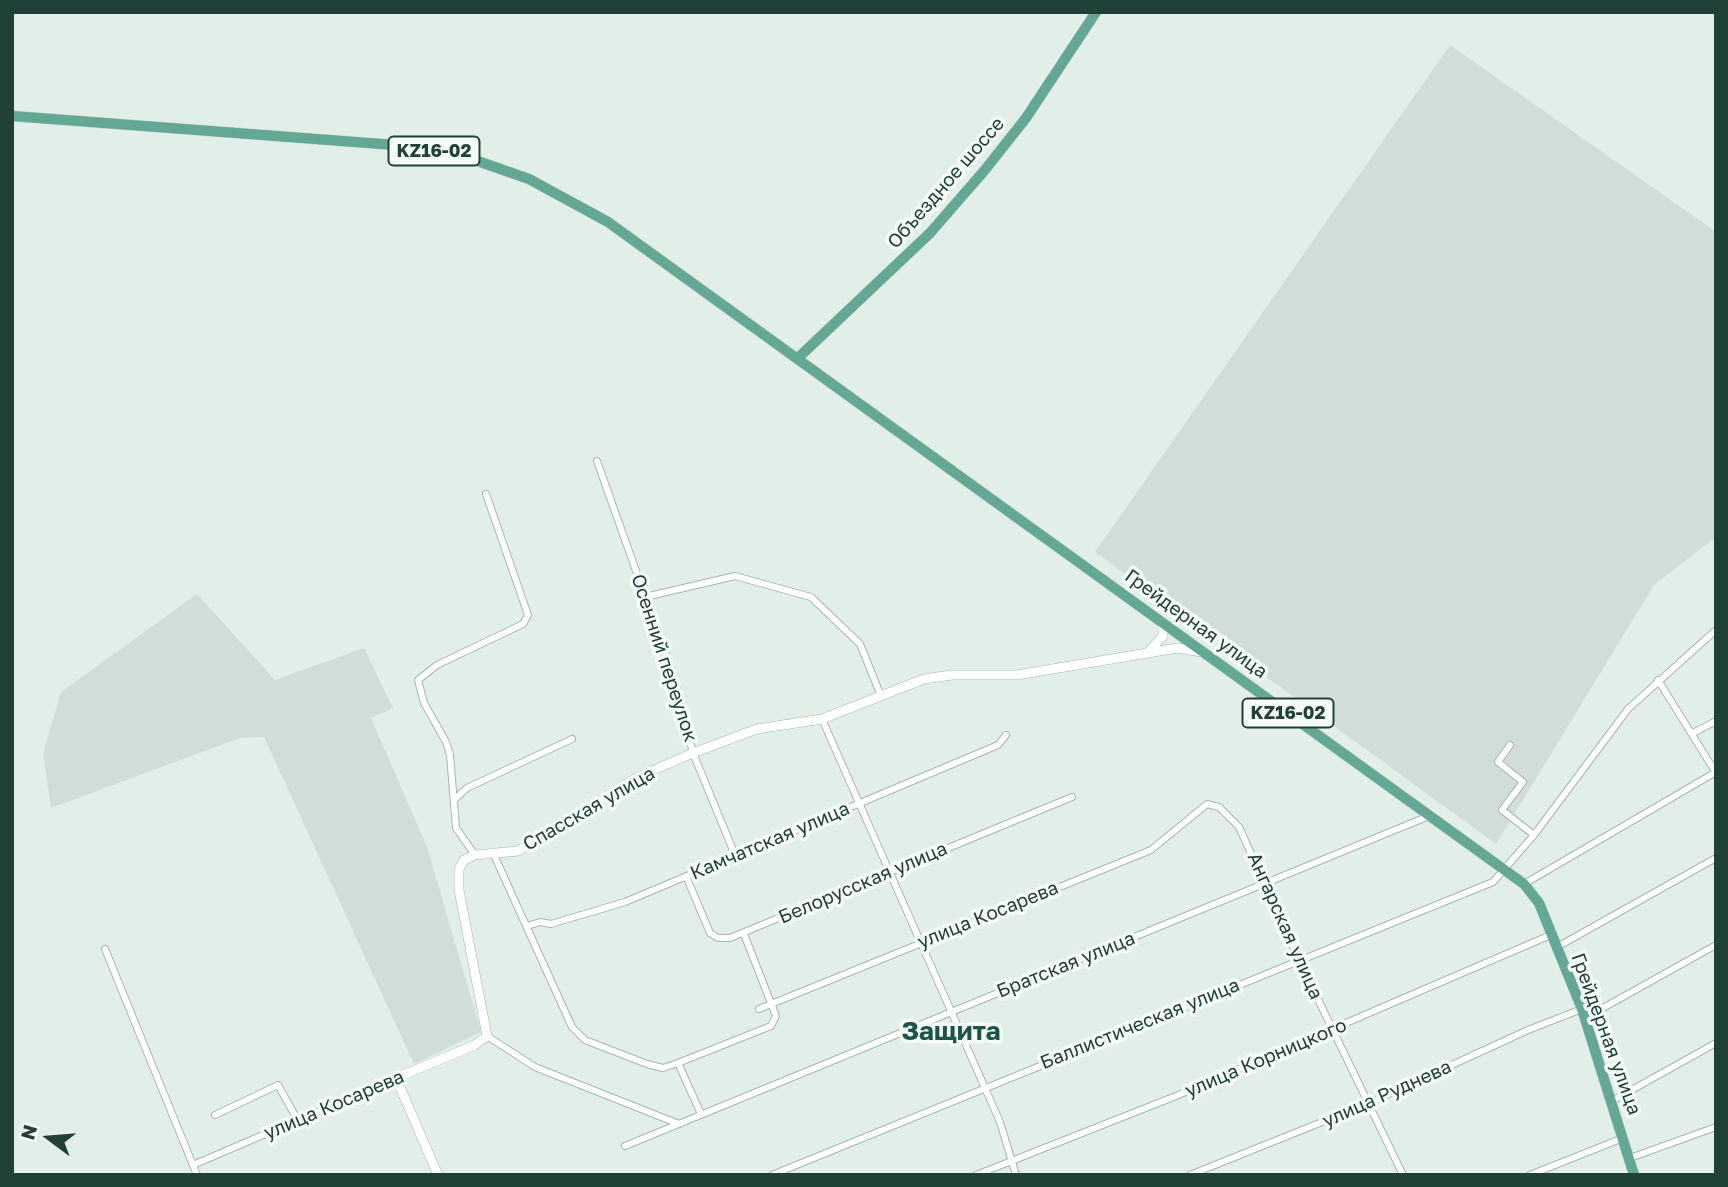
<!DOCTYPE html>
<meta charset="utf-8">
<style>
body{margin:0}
#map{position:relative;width:1728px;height:1187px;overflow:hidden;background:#e2eee8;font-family:"Golos Text",sans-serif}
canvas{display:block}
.frame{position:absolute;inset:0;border:14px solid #204137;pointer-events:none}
.north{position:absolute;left:14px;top:1103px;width:70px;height:70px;-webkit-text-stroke:5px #f4faf7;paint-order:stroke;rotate:286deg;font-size:19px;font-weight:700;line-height:28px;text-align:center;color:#204137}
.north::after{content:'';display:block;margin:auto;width:24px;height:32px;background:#204137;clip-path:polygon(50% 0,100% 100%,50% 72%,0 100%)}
</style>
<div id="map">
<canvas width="1728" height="1187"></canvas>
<div class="frame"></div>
<div class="north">N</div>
</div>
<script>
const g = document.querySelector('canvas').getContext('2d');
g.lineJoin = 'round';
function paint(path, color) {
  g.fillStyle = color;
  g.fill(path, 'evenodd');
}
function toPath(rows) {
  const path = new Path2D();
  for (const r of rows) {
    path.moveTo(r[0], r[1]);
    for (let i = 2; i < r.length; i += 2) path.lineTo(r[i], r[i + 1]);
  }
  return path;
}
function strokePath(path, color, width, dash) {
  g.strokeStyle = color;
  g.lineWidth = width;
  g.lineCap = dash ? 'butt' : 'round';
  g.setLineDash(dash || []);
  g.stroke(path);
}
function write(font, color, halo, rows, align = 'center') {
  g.font = font + ' "Golos Text",sans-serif';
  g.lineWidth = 7;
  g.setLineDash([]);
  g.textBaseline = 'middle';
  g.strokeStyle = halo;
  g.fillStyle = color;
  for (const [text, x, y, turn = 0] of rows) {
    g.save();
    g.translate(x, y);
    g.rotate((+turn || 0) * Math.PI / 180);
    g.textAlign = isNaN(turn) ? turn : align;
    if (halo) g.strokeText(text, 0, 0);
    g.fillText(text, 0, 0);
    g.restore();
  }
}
paint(toPath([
 [1450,45,1716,232,1716,537,1654,585,1496,844,1095,552],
 [197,594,275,680,364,648,393,708,371,718,427,847,481,1032,414,1064,264,737,240,738,51,808,43,753,61,692]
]), '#d0ded7');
const street = toPath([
 [597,461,673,675,693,753,735,855],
 [645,597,735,576,811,597,860,644,881,696],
 [1658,680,1716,773],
 [822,719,1000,1122,1016,1175],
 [1693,733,1716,721],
 [1510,745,1498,762,1523,782,1502,810,1534,835],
 [454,800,467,788,572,739],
 [475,855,456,828,450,755,446,742,424,703,418,680,437,665,523,624,528,615,486,494],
 [494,855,572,1027,585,1040,647,1064,663,1068,678,1063,701,1114],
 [686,876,710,933,718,938,730,938,1072,797],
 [1524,884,1716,772],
 [527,926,540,922,551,924,625,902,998,745,1006,735],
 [1557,947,1716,858],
 [105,949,197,1175],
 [759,1009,1151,850,1207,804,1219,807,1239,827,1299,960,1403,1175],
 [1585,1018,1716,945],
 [487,1036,535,1067,679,1124],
 [678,1063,771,1026,776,1016,744,934],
 [1612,1101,1716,1043],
 [215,1115,278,1085,297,1119],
 [625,1146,1429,816],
 [1630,1158,1716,1127],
 [193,1165,396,1078],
 [772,1175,1493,882,1534,835,1628,709,1716,630],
 [976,1175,1176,1096,1553,934],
 [1190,1175,1367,1104,1528,1030,1582,1009],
 [1530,1175,1623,1138]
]);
const secondary = toPath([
 [1150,650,1163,636,1163,622],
 [438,1175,396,1078,475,1045,487,1036,459,890,459,869,464,860,475,855,518,851,638,777,693,753,757,729,822,719,924,679,952,675,1017,675,1177,648,1202,652]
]);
const primary = toPath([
 [12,116,408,146,469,158,529,179,608,222,1524,884,1539,903,1582,1009,1634,1175],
 [799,357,930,233,984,171,1026,118,1096,12]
]);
strokePath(street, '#a4b7af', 8);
strokePath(secondary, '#9fbbb0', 10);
strokePath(primary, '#c1cac7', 11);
strokePath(street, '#fff', 6);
strokePath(secondary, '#fff', 9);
strokePath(primary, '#62a894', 10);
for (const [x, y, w] of [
 [434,151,91],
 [1288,713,91]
]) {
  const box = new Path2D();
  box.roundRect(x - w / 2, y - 14.5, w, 29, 5);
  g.fillStyle = '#f4faf7';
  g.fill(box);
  strokePath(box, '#204137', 2);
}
write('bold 18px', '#204137', null, [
 ["KZ16-02",434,151],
 ["KZ16-02",1288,713]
]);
write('19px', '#204137', '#f4faf7', [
 ["Объездное шоссе",946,183,-49],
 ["Грейдерная улица",1196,624,36],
 ["Осенний переулок",664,658,72],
 ["Спасская улица",589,809,-30],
 ["Камчатская улица",770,841,-23],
 ["Белорусская улица",863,883,-23],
 ["улица Косарева",988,915,-22],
 ["Ангарская улица",1285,926,66],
 ["Братская улица",1066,965,-22],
 ["Баллистическая улица",1140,1024,-22],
 ["Грейдерная улица",1606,1034,70],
 ["улица Корницкого",1266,1058,-23],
 ["улица Руднева",1387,1094,-24],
 ["улица Косарева",334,1105,-23]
]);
write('bold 26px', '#195645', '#f4faf7', [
 ["Защита",951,1032]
]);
</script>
